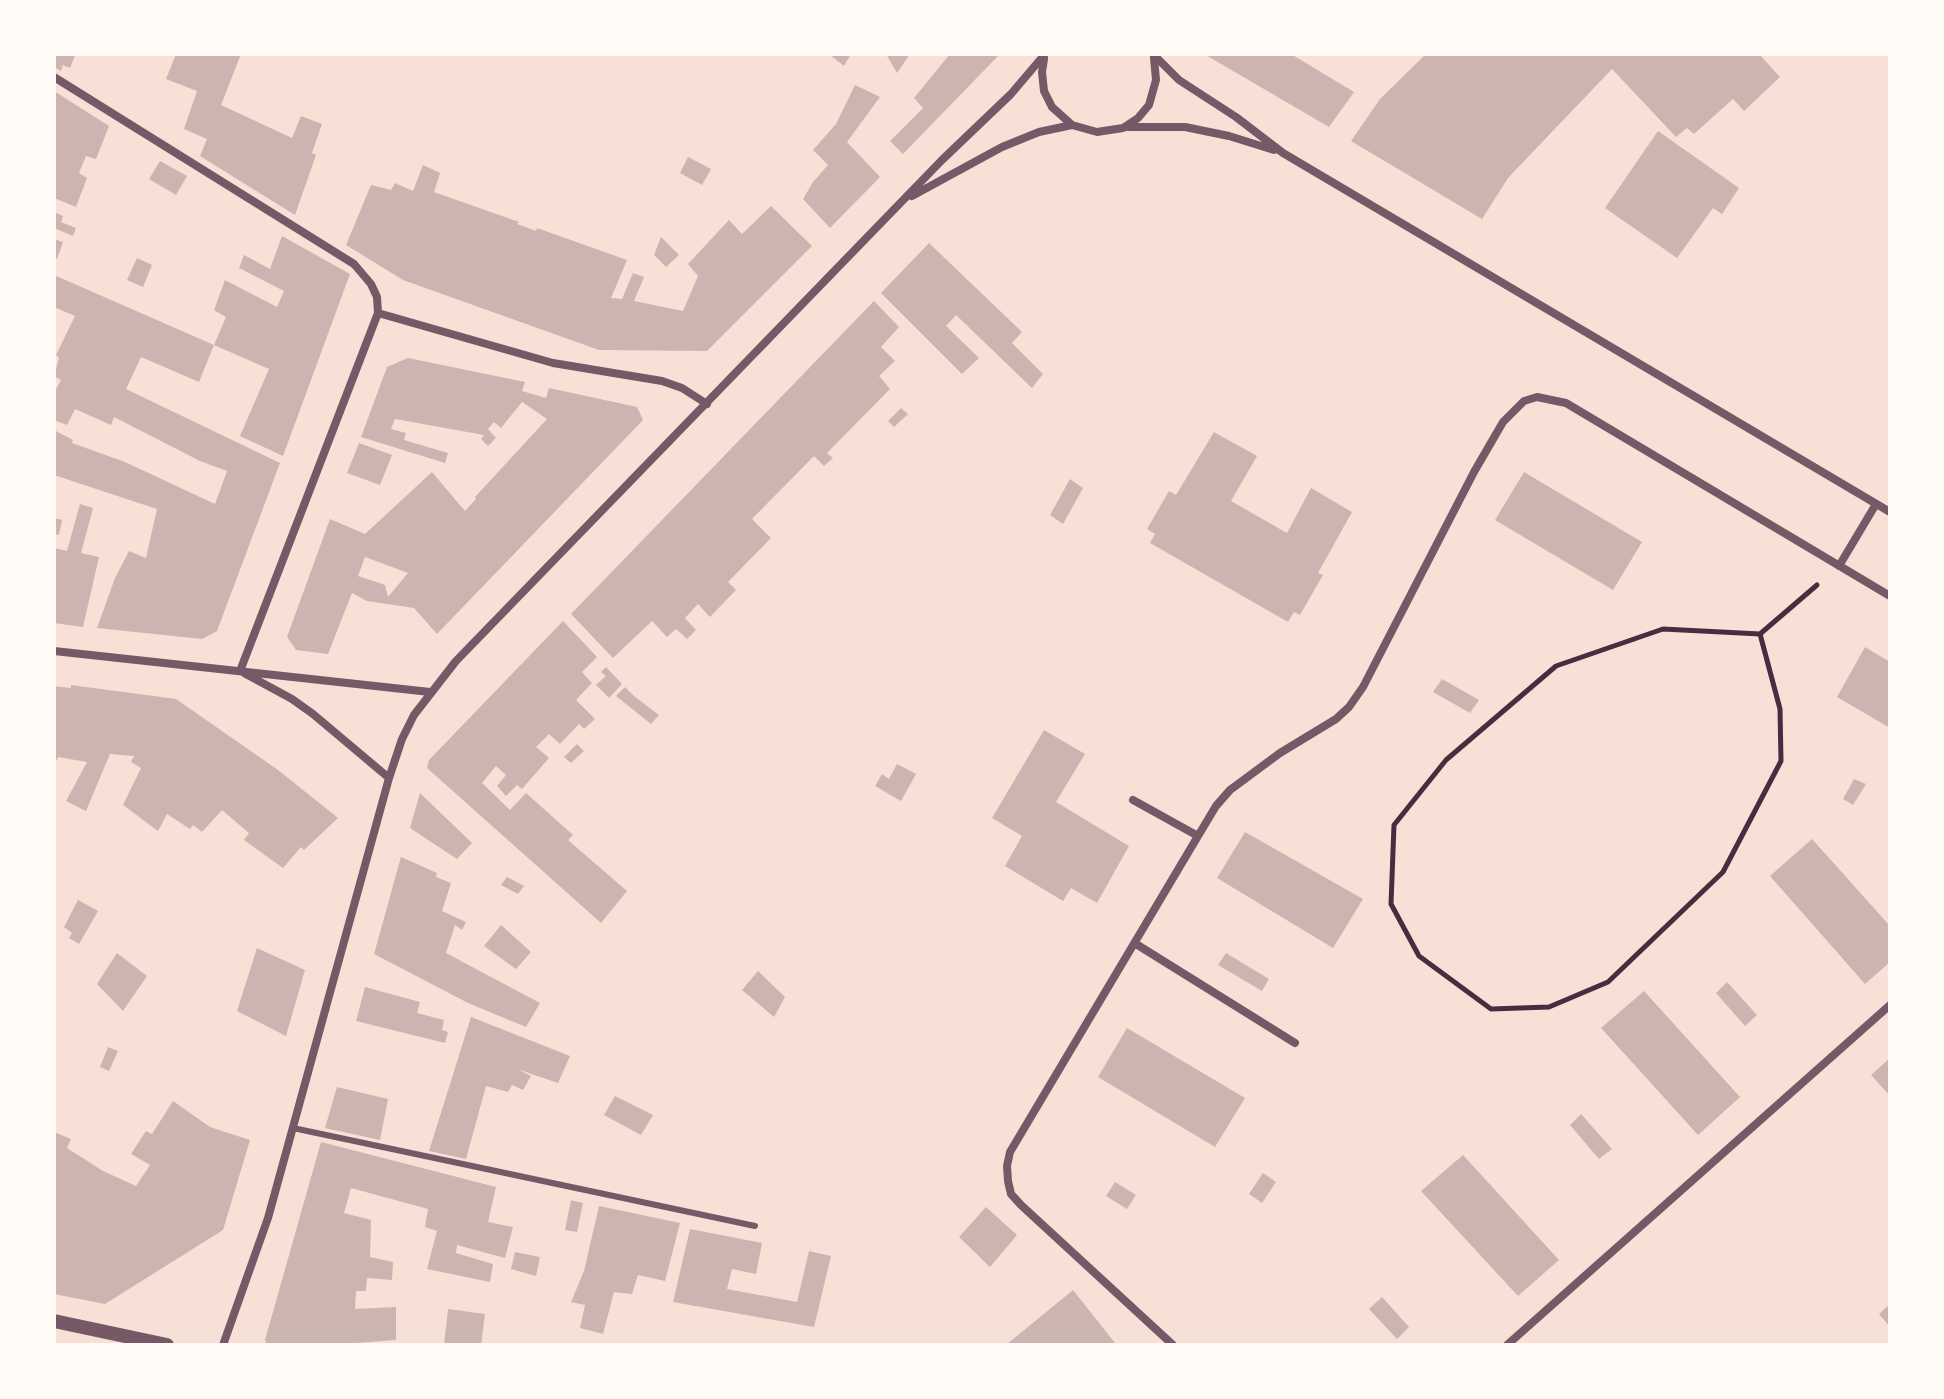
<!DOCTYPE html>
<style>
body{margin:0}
#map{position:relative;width:1944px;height:1399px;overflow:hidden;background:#f7e1d7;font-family:"Varela Round",sans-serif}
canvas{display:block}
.frame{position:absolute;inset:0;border:56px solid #fffaf5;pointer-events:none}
</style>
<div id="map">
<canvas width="1944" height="1399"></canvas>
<div class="frame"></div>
</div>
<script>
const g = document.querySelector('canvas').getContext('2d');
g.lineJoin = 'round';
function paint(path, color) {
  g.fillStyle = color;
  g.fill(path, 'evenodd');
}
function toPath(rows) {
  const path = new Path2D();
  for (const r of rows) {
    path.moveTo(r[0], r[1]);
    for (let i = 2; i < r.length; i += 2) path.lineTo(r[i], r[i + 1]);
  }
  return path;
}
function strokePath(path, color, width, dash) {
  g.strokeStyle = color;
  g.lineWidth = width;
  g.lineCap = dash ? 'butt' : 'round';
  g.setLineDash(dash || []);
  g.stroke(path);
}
paint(toPath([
 [54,54,74,54,75,55,70,68,63,65,61,71,54,67],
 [176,54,241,54,221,105,292,138,301,116,322,124,312,153,316,155,295,215,200,156,207,139,184,129,197,91,166,79],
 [829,54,851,54,844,66],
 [886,54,910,54,897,73],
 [950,54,1000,54,903,154,890,141,923,108,914,98],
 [1204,54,1291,54,1354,92,1329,127],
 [1426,54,1759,54,1780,77,1744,111,1733,99,1694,134,1687,128,1676,137,1612,69,1508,178,1482,219,1351,141,1380,99],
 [855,85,880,97,847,142,880,177,830,228,803,199,813,182,828,165,813,150,836,124],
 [54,91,109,126,96,159,86,156,79,173,87,178,76,207,54,198],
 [1658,131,1739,188,1722,214,1713,208,1677,258,1605,208],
 [688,157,711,169,702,185,680,173],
 [160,161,187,176,176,195,149,179],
 [423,165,440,173,434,192,519,222,517,224,536,231,537,228,627,260,611,298,622,299,633,273,644,277,634,301,683,311,698,276,688,264,729,220,742,234,771,206,812,246,707,351,599,350,403,280,346,245,371,185,391,190,395,183,413,191],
 [54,212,63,216,61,222,76,228,73,236,54,228],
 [282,236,350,274,283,456,240,436,269,369,214,345,199,382,141,357,126,389,280,463,217,631,202,639,97,628,115,578,129,551,146,558,157,509,54,475,54,430,73,440,72,443,125,462,215,504,227,471,200,461,114,417,111,425,75,409,67,425,54,420,54,393,61,380,54,376,59,358,56,355,75,316,54,307,54,275,214,345,226,317,214,310,225,280,277,307,284,291,239,268,244,255,270,269],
 [661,237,679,255,666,267,654,255],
 [54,239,63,242,57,259,54,257],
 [929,243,1022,332,1012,343,1043,374,1032,388,956,315,946,326,979,358,962,374,881,293],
 [137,258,152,265,143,287,127,280],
 [874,301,899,327,881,347,895,361,879,376,890,389,827,453,833,458,824,466,814,456,752,519,771,538,728,582,736,590,710,617,698,604,685,618,696,630,687,639,676,629,667,637,652,621,613,658,571,614],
 [408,358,525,382,522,391,546,398,549,388,637,407,643,420,437,634,414,608,367,601,352,593,328,654,296,650,287,637,330,519,365,534,432,472,465,511,476,499,475,497,547,419,522,402,501,428,494,422,488,429,496,438,488,446,481,439,484,435,395,419,391,429,406,433,404,440,448,453,445,463,361,437,387,367],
 [365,557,408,573,388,597,385,585,358,576],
 [901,408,908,414,894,427,888,421],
 [1214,432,1257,456,1231,501,1287,533,1311,488,1352,512,1318,573,1323,575,1300,615,1294,612,1288,622,1150,543,1155,534,1147,529,1169,491,1176,495],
 [359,443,392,455,380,485,347,473],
 [1524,472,1642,542,1613,590,1495,520],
 [1070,479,1083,488,1063,524,1050,515],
 [80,504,93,508,81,553,99,557,83,627,54,623,54,548,67,551],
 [54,518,62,520,59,535,54,534],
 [563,621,597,657,582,672,592,683,576,700,595,719,584,729,579,724,560,744,549,734,536,747,549,758,522,789,517,785,506,796,497,786,506,775,496,766,482,783,510,810,526,793,573,835,568,840,627,891,601,923,427,768,429,760],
 [1865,647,1890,662,1890,728,1837,697],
 [606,667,622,684,609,698,596,685,606,676,601,672],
 [1442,679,1479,700,1470,713,1433,692],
 [71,685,176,699,278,770,338,818,304,850,301,847,283,868,244,840,249,833,222,810,202,832,193,825,190,829,167,814,158,831,123,805,141,768,131,762,134,756,110,754,86,811,66,801,87,762,58,757,54,766,54,686,71,688],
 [625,687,634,696,659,715,651,724,616,696],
 [1044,730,1085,754,1056,802,1129,846,1097,903,1071,888,1063,901,1005,866,1022,836,992,818],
 [577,744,584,751,571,763,564,757],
 [897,764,916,774,901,801,875,786,882,774,889,779],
 [1854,779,1866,784,1853,805,1843,799],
 [420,793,472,843,457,859,410,828],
 [1245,832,1363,899,1333,948,1217,878],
 [1812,839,1890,926,1890,962,1865,984,1770,876],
 [401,857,437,873,436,877,451,883,442,911,466,922,462,930,455,925,446,953,540,1003,526,1027,468,1003,374,954],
 [507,877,524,886,518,894,501,885],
 [78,900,98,911,79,944,69,938,72,933,64,927],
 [501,925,531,952,516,969,484,946],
 [257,948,305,970,286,1036,237,1011],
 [117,953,147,976,123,1011,97,984],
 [1226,953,1269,979,1262,991,1218,965],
 [758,971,785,997,774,1017,742,990],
 [1727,982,1757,1015,1745,1026,1716,993],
 [365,987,420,1002,417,1013,444,1020,442,1030,448,1032,445,1043,356,1021],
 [1644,991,1740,1097,1698,1135,1601,1028],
 [471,1017,570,1056,558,1083,517,1069,531,1076,523,1090,512,1085,508,1092,486,1086,466,1159,429,1151],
 [1127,1028,1245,1098,1215,1147,1098,1077],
 [108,1047,118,1051,109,1071,100,1067],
 [1890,1058,1890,1096,1871,1075],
 [337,1087,388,1099,380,1140,325,1128],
 [615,1096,653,1115,641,1135,604,1115],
 [173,1101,210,1127,250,1140,223,1230,105,1304,54,1294,54,1132,71,1139,67,1148,103,1171,136,1186,150,1165,131,1154,146,1131,152,1134],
 [1581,1114,1612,1149,1599,1159,1570,1125],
 [321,1142,496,1187,488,1222,513,1227,505,1258,457,1245,456,1253,493,1264,490,1282,427,1269,437,1231,425,1227,428,1209,351,1188,344,1213,371,1220,370,1257,393,1262,392,1280,367,1278,366,1291,356,1291,355,1309,396,1307,396,1340,357,1343,358,1345,267,1345,265,1340],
 [1463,1155,1559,1260,1518,1296,1421,1191],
 [1263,1173,1276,1182,1262,1203,1249,1194],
 [1115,1182,1136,1195,1127,1209,1106,1196],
 [571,1200,583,1203,577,1232,565,1230],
 [599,1206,680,1223,665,1281,638,1275,632,1294,614,1292,603,1334,580,1328,585,1305,571,1302,584,1271],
 [986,1207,1017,1235,990,1267,959,1237],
 [690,1229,762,1243,756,1274,732,1269,727,1289,797,1302,809,1251,831,1256,814,1327,673,1302],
 [515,1252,540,1257,536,1276,511,1269],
 [1073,1290,1115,1343,1112,1345,1006,1345],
 [1382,1297,1409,1327,1397,1339,1369,1309],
 [1890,1304,1890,1327,1879,1314],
 [448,1309,485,1314,481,1345,444,1345]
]), '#ccb4b1');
strokePath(toPath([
 [1760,634,1780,709,1781,761,1723,872,1608,982,1549,1007,1491,1009,1419,956,1391,904,1394,825,1446,760,1556,666,1663,629,1760,634,1817,585]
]), '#4a2c40', 5);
strokePath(toPath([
 [293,1128,755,1226]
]), '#755966', 6);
strokePath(toPath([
 [1153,54,1179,80,1236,117,1283,153,1890,512],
 [1044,59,1042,72,1044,91,1052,107,1072,125,1097,132,1123,128,1138,118,1149,105,1156,80,1154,58],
 [54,77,354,264,371,284,377,297,378,313],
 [1127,127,1185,127,1229,136,1274,150],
 [912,196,1002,147,1039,132,1072,125],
 [1839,566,1876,504],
 [54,651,430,692],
 [240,671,378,313,553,363,662,381,682,388,707,404],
 [244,673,292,699,313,714,389,778],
 [1133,800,1198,836,1010,1152,1007,1166,1008,1181,1011,1194,1021,1205,1173,1345],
 [1198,836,1216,806,1230,790,1280,753,1336,719,1349,707,1363,687,1474,472,1503,422,1524,401,1537,397,1566,403,1890,596],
 [1136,944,1295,1043],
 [223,1345,268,1218,389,778,402,739,414,715,456,661,942,160,1011,94,1045,54],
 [1507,1345,1890,1005]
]), '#755966', 8);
strokePath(toPath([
 [54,1321,167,1345]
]), '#755966', 14);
</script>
